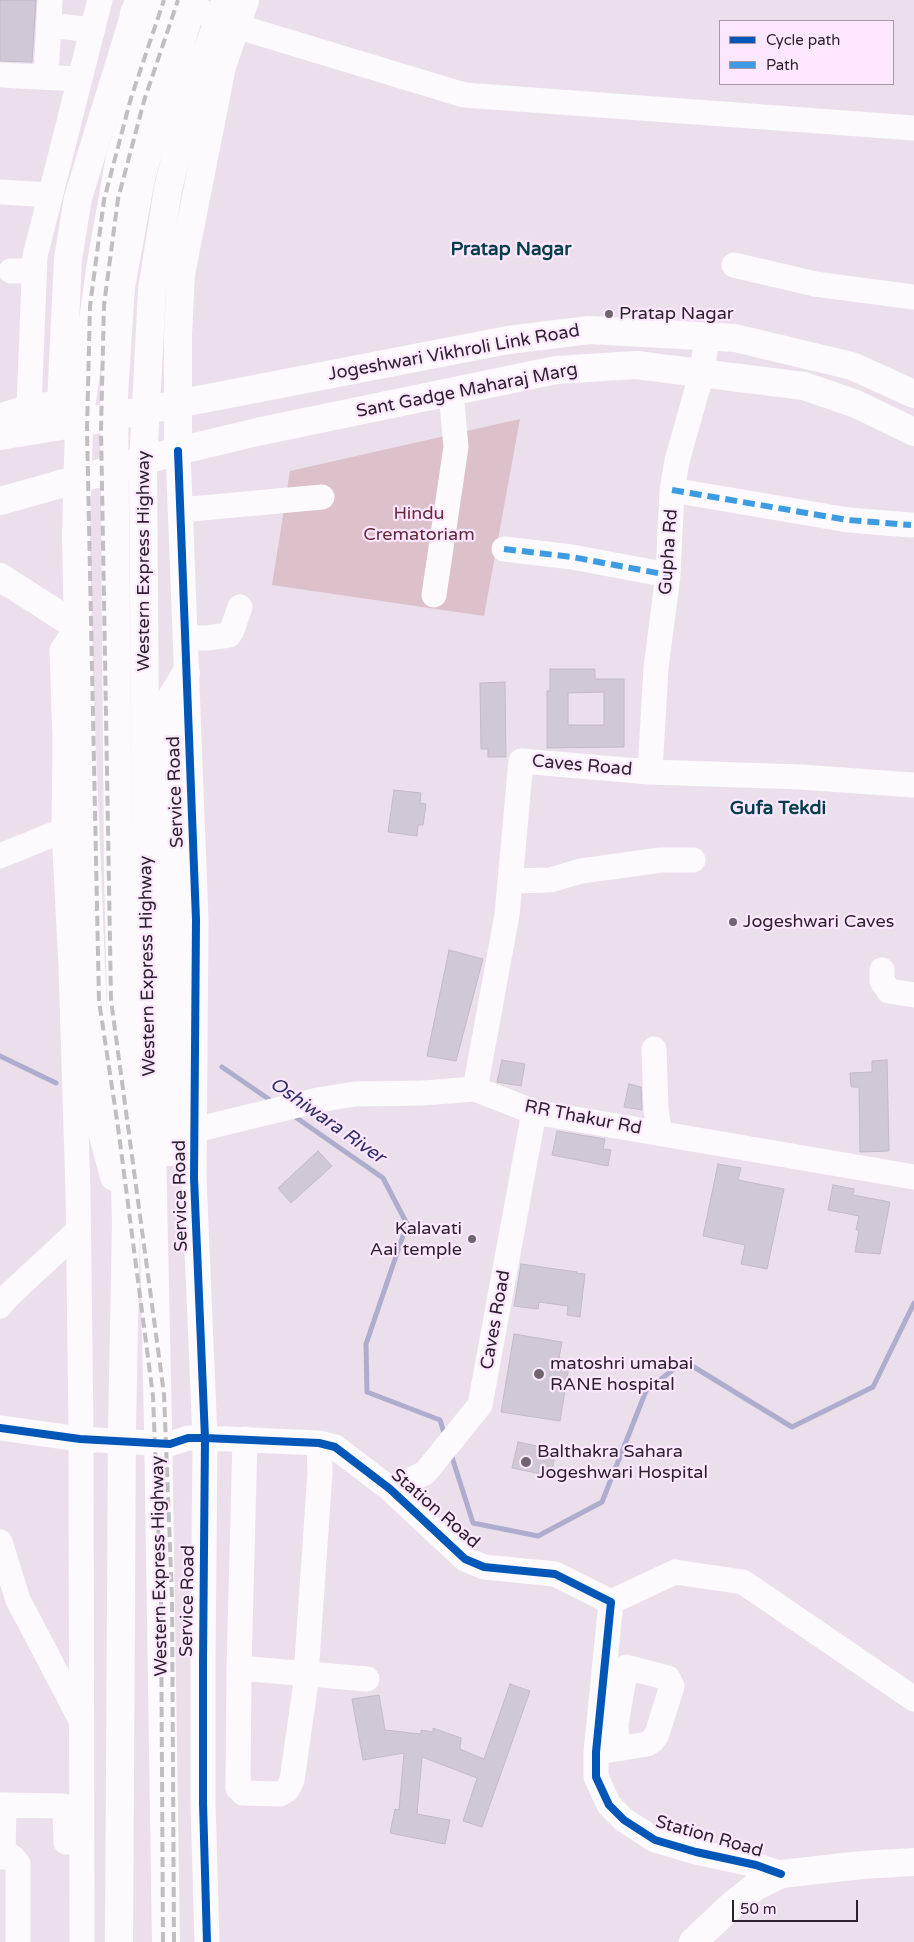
<!DOCTYPE html>
<style>
body{margin:0}
#map{position:relative;width:914px;height:1942px;overflow:hidden;background:#ebdfec;font-family:"Varela Round",sans-serif}
canvas{display:block}
.legend{position:absolute;left:719px;top:20px;width:175px;height:65px;box-sizing:border-box;background:#fde6ff;border:1px solid #a998ab;margin:0;padding:6px 9px;list-style:none;font-size:15px;color:#2c232c}
.legend li{display:flex;align-items:center;gap:10px;height:25px}
.legend b{width:25px;border:1px solid #a998ab}
.scale{position:absolute;left:732px;top:1900px;width:126px;height:22px;box-sizing:border-box;border:2px solid #2c232c;border-top:0;padding-left:6px;font-size:15px;line-height:18px;white-space:nowrap;color:#2c232c;-webkit-text-stroke:4px #fde6ff;paint-order:stroke}
</style>
<div id="map">
<canvas width="914" height="1942"></canvas>
<ul class="legend">
<li><b style="height:6px;background:#0057b8"></b>Cycle path</li>
<li><b style="height:6px;background:#3d9ce1"></b>Path</li>
</ul>
<div class="scale">50 m</div>
</div>
<script>
const g = document.querySelector('canvas').getContext('2d');
g.lineJoin = 'round';
function paint(path, color) {
  g.fillStyle = color;
  g.fill(path, 'evenodd');
}
function toPath(rows) {
  const path = new Path2D();
  for (const r of rows) {
    path.moveTo(r[0], r[1]);
    for (let i = 2; i < r.length; i += 2) path.lineTo(r[i], r[i + 1]);
  }
  return path;
}
function strokePath(path, color, width, dash) {
  g.strokeStyle = color;
  g.lineWidth = width;
  g.lineCap = dash ? 'butt' : 'round';
  g.setLineDash(dash || []);
  g.stroke(path);
}
function write(font, color, halo, rows, align = 'center') {
  g.font = font + ' "Varela Round",sans-serif';
  g.lineWidth = 4.5;
  g.setLineDash([]);
  g.textBaseline = 'middle';
  g.strokeStyle = halo;
  g.fillStyle = color;
  for (const [text, x, y, turn = 0] of rows) {
    g.save();
    g.translate(x, y);
    g.rotate((+turn || 0) * Math.PI / 180);
    g.textAlign = isNaN(turn) ? turn : align;
    if (halo) g.strokeText(text, 0, 0);
    g.fillText(text, 0, 0);
    g.restore();
  }
}
paint(toPath([
 [520,419,484,616,272,585,290,471]
]), '#dcc0ca');
strokePath(toPath([
 [0,1056,56,1083],
 [222,1067,273,1102],
 [291,1114,383,1178,407,1224,366,1344,367,1392,440,1420,445,1436],
 [451,1454,473,1523,538,1536,602,1502,646,1391,684,1361,792,1427,873,1387,914,1303]
]), '#aeadce', 5);
const building = toPath([
 [0,0,36,0,32,62,0,61,0,0],
 [550,669,595,669,595,679,624,679,624,747,547,748,547,691,550,691,550,669],
 [604,692,604,725,568,725,568,693,604,692],
 [505,682,506,757,488,757,488,749,481,749,480,683,505,682],
 [394,790,421,793,420,803,426,804,423,825,418,825,417,836,388,832,394,790],
 [449,950,483,959,456,1061,427,1056,449,950],
 [502,1060,525,1064,521,1086,497,1082,502,1060],
 [887,1060,889,1151,860,1152,859,1087,851,1087,850,1073,872,1072,872,1061,887,1060],
 [629,1084,641,1087,642,1110,624,1107,629,1084],
 [557,1131,605,1139,603,1149,611,1150,608,1166,552,1155,557,1131],
 [318,1151,332,1166,291,1203,278,1188,318,1151],
 [718,1164,741,1168,738,1180,784,1189,767,1269,741,1264,745,1245,703,1236,718,1164],
 [833,1185,854,1189,853,1195,890,1202,880,1254,855,1252,859,1230,856,1230,859,1216,828,1210,833,1185],
 [521,1264,577,1272,576,1273,585,1274,580,1317,567,1315,568,1306,539,1302,538,1309,514,1306,521,1264],
 [514,1334,562,1342,559,1358,570,1360,560,1421,501,1412,514,1334],
 [518,1442,556,1450,551,1476,512,1468,518,1442],
 [510,1684,530,1691,482,1827,463,1821,477,1778,422,1757,417,1814,450,1820,445,1844,390,1833,395,1809,399,1810,404,1753,363,1760,352,1699,379,1695,385,1730,421,1734,421,1730,433,1732,433,1728,461,1738,460,1749,484,1759,510,1684]
]);
paint(building, '#d0c8d4');
strokePath(building, '#c2bbc6', 1);
strokePath(toPath([
 [175,0,236,26,464,95,914,128],
 [49,25,92,30],
 [0,75,79,79],
 [46,77,50,0],
 [0,192,50,195],
 [734,265,815,284,914,297],
 [11,271,34,271],
 [81,400,29,407,35,256,100,0],
 [0,416,29,407],
 [178,451,196,920,194,1178,205,1438,203,1662,203,1803,207,1942],
 [672,490,848,520,911,525],
 [180,510,322,497],
 [504,549,572,557,668,575],
 [434,595,456,447,451,392],
 [78,627,62,650,65,741,64,830,71,967,78,1191,81,1428,82,1942],
 [185,638,207,638,229,635,232,630,240,607],
 [650,772,656,668,668,575,672,490,677,461,702,372,707,337],
 [0,856,64,830],
 [510,881,550,880,581,871,661,860,693,860],
 [882,970,882,981,889,991,914,995],
 [654,1049,656,1110,660,1133],
 [475,1089,507,915,521,761,650,772,801,777,914,785],
 [195,1130,318,1100,355,1094,423,1093,475,1089,534,1112,914,1177],
 [0,1306,8,1296,78,1231],
 [0,1428,80,1439,170,1444,188,1438,205,1438,319,1443,335,1447,390,1489,465,1559,484,1567,555,1574,611,1602,596,1752,596,1777,609,1805,624,1820,655,1840,696,1852,756,1865,781,1874],
 [245,1439,239,1668,367,1679],
 [390,1489,425,1473,480,1405,534,1112],
 [0,1542,18,1600,80,1718],
 [611,1602,675,1572,743,1582,914,1699],
 [239,1668,238,1788,243,1793,280,1794,287,1790,292,1780,305,1689,320,1473,319,1443],
 [596,1752,617,1749,647,1744,653,1740,657,1734,672,1686,668,1678,626,1667,616,1724,617,1749],
 [0,1805,63,1806,65,1811,66,1842],
 [0,1857,12,1857,18,1864,18,1942],
 [3,1857,4,1805]
]), '#fcfafc', 25);
strokePath(toPath([
 [61,403,68,259,78,198,139,0],
 [0,436,79,423,508,340,589,330,735,338,852,366,914,394],
 [178,451,178,333,181,274,222,66,245,0],
 [0,501,178,451,257,432,556,370,636,365,804,386,856,404,914,432],
 [0,577,78,627],
 [693,1942,731,1906,755,1887,781,1874,862,1865,914,1862]
]), '#fcfafc', 28);
strokePath(toPath([
 [134,13,161,22],
 [170,1152,173,977,171,698,186,673],
 [114,1177,97,1112,79,674,76,537,79,423,100,269,120,157,167,0],
 [119,1942,122,1429,126,1224,118,871,114,395,121,287,141,178,164,93,194,0],
 [166,1942,158,1426,146,870,143,464,152,290,168,189,191,94,226,0]
]), '#fcfafc', 28);
strokePath(toPath([
 [163,1942,161,1601,153,1396,118,1127,99,1001,87,429,90,306,104,200,131,98,164,0],
 [174,1942,172,1598,164,1394,111,1000,101,429,104,305,118,199,144,101,178,0]
]), '#c0bec1', 4, [10, 5]);
strokePath(toPath([
 [672,490,848,520,911,525],
 [504,549,572,557,668,575]
]), '#3d9ce1', 6, [12, 6]);
strokePath(toPath([
 [178,451,196,920,194,1178,205,1438,203,1662,203,1803,207,1942],
 [0,1428,80,1439,170,1444,188,1438,205,1438,319,1443,335,1447,390,1489,465,1559,484,1567,555,1574,611,1602,596,1752,596,1777,609,1805,624,1820,655,1840,696,1852,756,1865,781,1874]
]), '#0057b8', 8);
for (const [x, y, r, color] of [
 [609,314,5,"#6f656f"],
 [733,922,5,"#6f656f"],
 [472,1239,5,"#6f656f"],
 [539,1374,6,"#6f656f"],
 [526,1462,6,"#6f656f"]
]) {
  const dot = new Path2D();
  dot.arc(x, y, r, 0, 2 * Math.PI);
  g.fillStyle = color;
  g.fill(dot);
  strokePath(dot, '#fde6ff', 2);
}
write('18px', '#2c232c', '#fde6ff', [
 ["Pratap Nagar",619,314],
 ["Jogeshwari Caves",743,922],
 ["Kalavati",462,1229,"right"],
 ["Aai temple",462,1250,"right"],
 ["matoshri umabai",550,1364],
 ["RANE hospital",550,1385],
 ["Balthakra Sahara",537,1452],
 ["Jogeshwari Hospital",537,1473]
], 'left');
write('18px', '#2c232c', '#fde6ff', [
 ["Jogeshwari Vikhroli Link Road",454,353,-10],
 ["Sant Gadge Maharaj Marg",467,391,-11],
 ["Gupha Rd",669,552,-86],
 ["Western Express Highway",144,561,-90],
 ["Caves Road",582,766,5],
 ["Service Road",176,792,-92],
 ["Western Express Highway",148,966,-91],
 ["RR Thakur Rd",583,1118,11],
 ["Service Road",181,1196,-91],
 ["Caves Road",496,1320,-80],
 ["Station Road",435,1509,41],
 ["Western Express Highway",160,1566,-91],
 ["Service Road",188,1601,-89],
 ["Station Road",709,1837,16]
]);
write('18px', '#662838', '#fde6ff', [
 ["Hindu",419,514],
 ["Crematoriam",419,535]
]);
write('bold 19px', '#003e4b', '#fde6ff', [
 ["Pratap Nagar",511,250],
 ["Gufa Tekdi",778,809]
]);
write('italic 19px', '#313166', '#fde6ff', [
 ["Oshiwara River",327,1121,35]
]);
</script>
